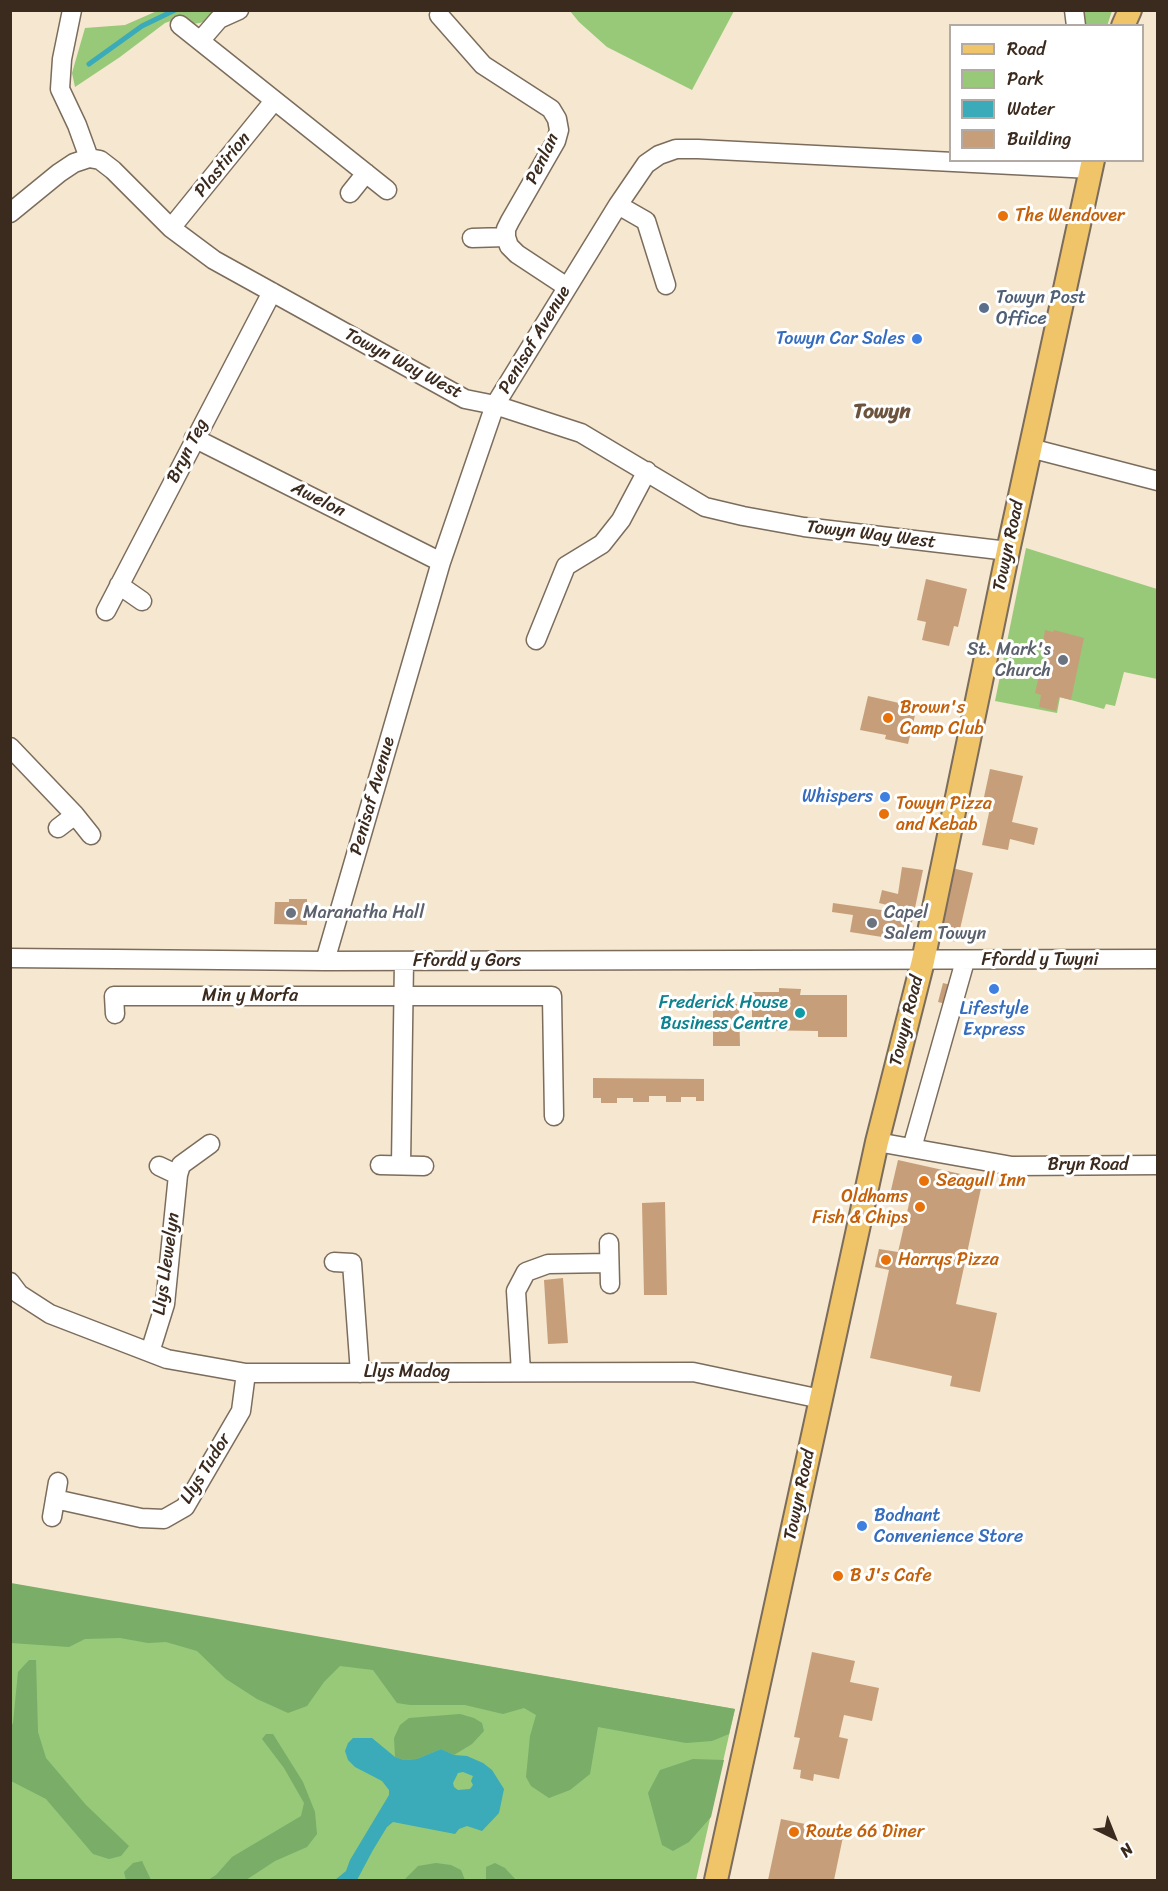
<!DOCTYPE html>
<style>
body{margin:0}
#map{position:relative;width:1168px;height:1891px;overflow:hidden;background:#f5e7d0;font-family:Sriracha,sans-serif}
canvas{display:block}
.frame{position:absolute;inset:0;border:12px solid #3b2a1e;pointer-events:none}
.legend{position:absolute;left:949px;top:24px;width:195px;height:138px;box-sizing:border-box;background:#fff;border:2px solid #b1aaa5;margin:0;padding:8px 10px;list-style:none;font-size:18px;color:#3b2a1e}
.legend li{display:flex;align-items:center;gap:12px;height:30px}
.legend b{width:30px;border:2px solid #b1aaa5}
.north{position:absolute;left:1084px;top:1807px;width:60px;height:60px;-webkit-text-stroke:4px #fff;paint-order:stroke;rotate:137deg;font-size:16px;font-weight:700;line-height:24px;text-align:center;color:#3b2a1e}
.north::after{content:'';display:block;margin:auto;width:21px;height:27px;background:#3b2a1e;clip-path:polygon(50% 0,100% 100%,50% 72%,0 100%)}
</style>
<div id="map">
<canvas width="1168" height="1891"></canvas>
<div class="frame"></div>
<ul class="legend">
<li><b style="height:8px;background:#f0c469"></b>Road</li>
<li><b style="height:16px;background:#97c978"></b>Park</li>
<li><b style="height:16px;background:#3baab9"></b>Water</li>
<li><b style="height:16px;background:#c69f7a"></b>Building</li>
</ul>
<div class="north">N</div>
</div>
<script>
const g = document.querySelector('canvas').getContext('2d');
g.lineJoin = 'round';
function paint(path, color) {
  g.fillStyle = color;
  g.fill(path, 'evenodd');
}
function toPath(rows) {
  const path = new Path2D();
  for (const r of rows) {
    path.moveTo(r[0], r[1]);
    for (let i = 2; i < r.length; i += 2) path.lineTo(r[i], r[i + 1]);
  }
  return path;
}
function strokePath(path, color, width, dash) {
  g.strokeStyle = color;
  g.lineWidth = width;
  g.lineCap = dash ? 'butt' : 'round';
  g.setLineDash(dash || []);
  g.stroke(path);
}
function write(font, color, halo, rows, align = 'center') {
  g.font = font + ' Sriracha,sans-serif';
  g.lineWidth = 6;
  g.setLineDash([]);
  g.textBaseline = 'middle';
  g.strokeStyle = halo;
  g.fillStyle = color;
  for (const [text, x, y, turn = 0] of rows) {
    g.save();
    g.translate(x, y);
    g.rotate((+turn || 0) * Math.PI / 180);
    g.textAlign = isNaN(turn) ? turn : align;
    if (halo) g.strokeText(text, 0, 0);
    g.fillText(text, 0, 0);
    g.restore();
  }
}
paint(toPath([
 [157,11,221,11,211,19,200,23,191,24,182,17,165,23,120,57,75,87,72,73,85,28,125,25],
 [570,11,734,11,692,90,607,47,579,22],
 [1080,11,1112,11,1107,26,1083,25],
 [1026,548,1157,589,1157,679,1124,672,1115,706,1106,704,1104,709,1060,697,1057,713,995,701],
 [10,1584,735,1709,696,1880,11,1880]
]), '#97c978');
paint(toPath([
 [11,1583,735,1709,729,1734,712,1741,686,1743,598,1727,590,1774,570,1790,549,1798,531,1786,526,1777,530,1736,536,1715,524,1708,503,1714,465,1705,410,1705,397,1703,373,1670,340,1666,324,1682,307,1706,288,1713,257,1699,226,1679,197,1651,166,1642,148,1643,120,1638,85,1639,69,1647,11,1643],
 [29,1660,36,1660,38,1732,46,1758,86,1805,129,1846,121,1856,109,1859,93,1854,46,1799,11,1781,11,1727,13,1723,18,1672],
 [460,1714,474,1718,482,1723,484,1731,472,1744,454,1755,441,1749,417,1759,404,1760,395,1757,394,1738,400,1725,409,1718],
 [266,1734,273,1734,303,1782,315,1812,317,1834,307,1847,275,1861,246,1880,208,1880,216,1875,232,1857,301,1816,304,1803,284,1768,262,1739],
 [693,1759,724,1760,711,1817,689,1842,673,1851,662,1845,648,1793,660,1770],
 [142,1861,151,1880,126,1880,124,1872,133,1863],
 [436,1863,451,1865,461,1870,465,1880,404,1880,418,1866],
 [495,1863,505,1868,516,1880,486,1880,486,1867]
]), '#79ad68');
paint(toPath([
 [353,1738,372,1738,395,1757,404,1760,417,1759,441,1749,454,1755,467,1756,483,1763,492,1770,504,1789,499,1813,482,1831,467,1826,459,1829,455,1834,393,1822,387,1827,373,1850,357,1880,335,1880,346,1871,350,1860,389,1795,389,1790,382,1781,355,1767,348,1760,345,1751,348,1743],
 [463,1772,473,1776,471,1781,473,1785,470,1789,458,1790,454,1787,453,1783,458,1773]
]), '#3baab9');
strokePath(toPath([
 [89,64,142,26,175,10]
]), '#3baab9', 5);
paint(toPath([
 [926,579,967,589,958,627,954,626,949,646,922,640,926,622,917,620],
 [1045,630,1053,632,1054,630,1084,638,1071,700,1059,697,1056,711,1039,707,1041,695,1035,693,1039,676,1043,677,1051,644,1043,642],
 [868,696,917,707,908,744,885,739,886,735,860,730],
 [990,769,1023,776,1012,822,1038,828,1034,845,1010,839,1008,850,982,845,992,799,984,797],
 [902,867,923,870,908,941,850,932,853,915,832,912,833,903,895,912,895,907,879,903,882,890,898,894],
 [952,868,973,873,957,942,936,937],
 [289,899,307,899,307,925,274,924,275,902,289,902],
 [943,983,951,985,946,1004,938,1002],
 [779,988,801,989,800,995,847,995,847,1037,818,1037,818,1031,752,1030,752,992,779,992],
 [713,1004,739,1004,740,1046,713,1046],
 [593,1078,704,1079,704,1101,696,1101,696,1097,681,1097,681,1102,666,1102,666,1096,649,1096,649,1102,633,1102,633,1098,617,1098,617,1103,601,1103,601,1098,593,1098],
 [898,1160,983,1179,956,1304,997,1313,980,1392,950,1386,952,1376,870,1358,889,1270,875,1267,879,1249,898,1252,911,1195,891,1190],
 [665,1202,667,1295,644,1295,642,1203],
 [563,1278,568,1343,548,1344,544,1280],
 [812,1652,855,1661,850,1682,879,1688,872,1721,844,1715,839,1737,848,1739,839,1779,814,1774,813,1781,800,1778,801,1770,793,1769,800,1738,794,1737],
 [781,1819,844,1832,834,1880,768,1880]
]), '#c69f7a');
const minor = toPath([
 [72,10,62,59,60,89,77,125,89,158,100,160,113,170,171,228,214,260,465,399,495,405,581,433,705,507,743,516,804,527,1008,551],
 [1074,10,1076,26],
 [439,15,483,65,551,109,557,119,559,130,556,141,510,221,506,229,506,237,509,246,517,254,567,287],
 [180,25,387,190],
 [200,41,219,19,239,10],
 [350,193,366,173],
 [618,205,646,221,666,285],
 [10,213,59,173,74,163,89,158],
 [171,228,274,101],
 [472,238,506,237],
 [194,438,441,562],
 [1030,448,1158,481],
 [119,585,142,601],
 [106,611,272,292],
 [536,640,566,566,602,544,621,520,647,471],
 [10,747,75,815],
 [58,828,75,815,91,835],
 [10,958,325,961,1158,959],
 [325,961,441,562,495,405,618,205,646,164,659,155,676,149,698,149,1091,169],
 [115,1014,114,996,552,996,554,1116],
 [877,1142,1012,1166,1158,1165],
 [912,1148,965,961],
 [380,1165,424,1166],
 [401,1165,404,961],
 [159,1166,178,1175],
 [609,1243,610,1284],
 [334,1262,352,1263,360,1373],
 [10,1282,19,1294,50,1314,167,1359,246,1373,693,1372,821,1399],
 [150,1352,165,1304,178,1175,181,1165,210,1144],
 [521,1372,516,1291,526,1272,548,1264,609,1263],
 [55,1499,141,1518,164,1519,185,1507,241,1411,246,1373],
 [52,1517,58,1482]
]);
const major = toPath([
 [1123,26,1130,10],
 [716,1880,877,1142,923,961,1008,551,1093,160]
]);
strokePath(minor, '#7c6c5c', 21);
strokePath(major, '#7c6c5c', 26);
strokePath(minor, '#fff', 18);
strokePath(major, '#f0c469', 22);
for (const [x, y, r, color] of [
 [1003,216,6,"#e8710a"],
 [984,308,6,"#5c6f8a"],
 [917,339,6,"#3f7fe0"],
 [1063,660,6,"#6b7280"],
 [888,718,6,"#e8710a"],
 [885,797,6,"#3f7fe0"],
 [884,814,6,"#e8710a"],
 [291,913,6,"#6b7280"],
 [872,923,6,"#6b7280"],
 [994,989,6,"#3f7fe0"],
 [800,1013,6,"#0f9aa8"],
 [924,1181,6,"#e8710a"],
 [920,1207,6,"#e8710a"],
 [886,1260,6,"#e8710a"],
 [862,1526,6,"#3f7fe0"],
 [838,1576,6,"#e8710a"],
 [794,1832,6,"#e8710a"]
]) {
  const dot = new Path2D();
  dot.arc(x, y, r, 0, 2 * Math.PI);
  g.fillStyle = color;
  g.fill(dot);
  strokePath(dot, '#fff', 2);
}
write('18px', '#3b2a1e', '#fff', [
 ["Penlan",543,159,-64],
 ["Plastirion",223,165,-51],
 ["Penisaf Avenue",535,340,-59],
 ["Towyn Way West",403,364,28],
 ["Bryn Teg",188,451,-63],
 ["Awelon",318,500,27],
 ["Towyn Way West",871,535,7],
 ["Towyn Road",1009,546,-78],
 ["Penisaf Avenue",373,796,-74],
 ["Ffordd y Twyni",1040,960],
 ["Ffordd y Gors",467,961],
 ["Min y Morfa",250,996],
 ["Towyn Road",907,1021,-76],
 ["Bryn Road",1088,1165],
 ["Llys Llewelyn",167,1264,-82],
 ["Llys Madog",407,1372],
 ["Llys Tudor",206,1469,-58],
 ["Towyn Road",800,1495,-78]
]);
write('18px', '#c56008', '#fff', [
 ["The Wendover",1015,216],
 ["Brown's",900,708],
 ["Camp Club",900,729],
 ["Towyn Pizza",896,804],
 ["and Kebab",896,825],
 ["Seagull Inn",936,1181],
 ["Oldhams",908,1197,"right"],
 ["Fish & Chips",908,1218,"right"],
 ["Harrys Pizza",898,1260],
 ["B J's Cafe",850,1576],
 ["Route 66 Diner",806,1832]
], 'left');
write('18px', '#4e5e75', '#fff', [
 ["Towyn Post",996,298],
 ["Office",996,319]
], 'left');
write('18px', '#366cbe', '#fff', [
 ["Towyn Car Sales",905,339],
 ["Whispers",873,797],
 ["Lifestyle",994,1009,"center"],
 ["Express",994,1030,"center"],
 ["Bodnant",874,1516,"left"],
 ["Convenience Store",874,1537,"left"]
], 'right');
write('18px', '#5b616d', '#fff', [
 ["St. Mark's",1051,650,"right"],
 ["Church",1051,671,"right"],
 ["Maranatha Hall",303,913],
 ["Capel",884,913],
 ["Salem Towyn",884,934]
], 'left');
write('18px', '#0d838f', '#fff', [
 ["Frederick House",788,1003],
 ["Business Centre",788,1024]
], 'right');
write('bold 21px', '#6c533e', '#fff', [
 ["Towyn",882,413]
]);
</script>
